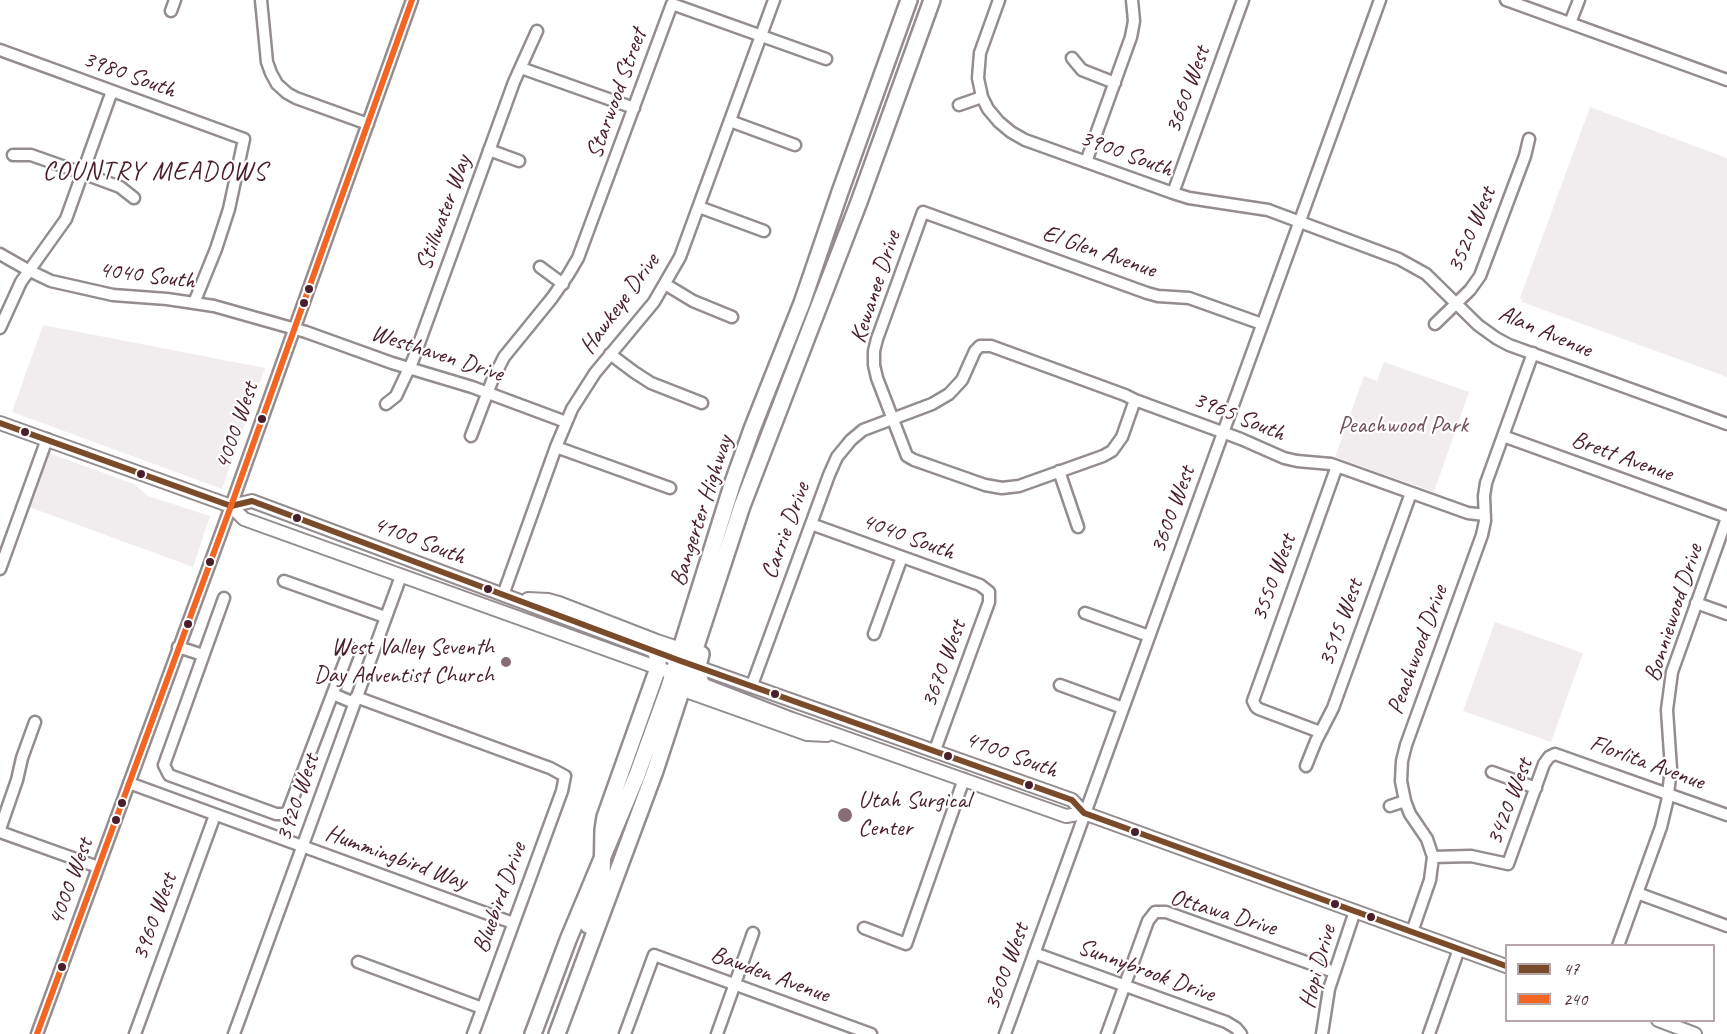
<!DOCTYPE html>
<style>
body{margin:0}
#map{position:relative;width:1727px;height:1034px;overflow:hidden;background:#fff;font-family:Caveat,sans-serif}
canvas{display:block}
.legend{position:absolute;left:1505px;top:944px;width:210px;height:78px;box-sizing:border-box;background:#fff;border:2px solid #b7a5aa;margin:0;padding:8px 10px;list-style:none;font-size:18px;color:#4a1f2b}
.legend li{display:flex;align-items:center;gap:12px;height:30px}
.legend b{width:30px;border:2px solid #b7a5aa}
</style>
<div id="map">
<canvas width="1727" height="1034"></canvas>
<ul class="legend">
<li><b style="height:8px;background:#7a4b2a"></b>47</li>
<li><b style="height:8px;background:#f26522"></b>240</li>
</ul>
</div>
<script>
const g = document.querySelector('canvas').getContext('2d');
g.lineJoin = 'round';
function paint(path, color) {
  g.fillStyle = color;
  g.fill(path, 'evenodd');
}
function toPath(rows) {
  const path = new Path2D();
  for (const r of rows) {
    path.moveTo(r[0], r[1]);
    for (let i = 2; i < r.length; i += 2) path.lineTo(r[i], r[i + 1]);
  }
  return path;
}
function strokePath(path, color, width, dash) {
  g.strokeStyle = color;
  g.lineWidth = width;
  g.lineCap = dash ? 'butt' : 'round';
  g.setLineDash(dash || []);
  g.stroke(path);
}
function write(font, color, halo, rows, align = 'center') {
  g.font = font + ' Caveat,sans-serif';
  g.lineWidth = 4.5;
  g.setLineDash([]);
  g.textBaseline = 'middle';
  g.strokeStyle = halo;
  g.fillStyle = color;
  for (const [text, x, y, turn = 0] of rows) {
    g.save();
    g.translate(x, y);
    g.rotate((+turn || 0) * Math.PI / 180);
    g.textAlign = isNaN(turn) ? turn : align;
    if (halo) g.strokeText(text, 0, 0);
    g.fillText(text, 0, 0);
    g.restore();
  }
}
paint(toPath([
 [1590,107,1727,158,1727,377,1522,302,1523,300,1520,298],
 [43,325,265,368,222,489,12,412],
 [1384,362,1469,392,1434,492,1335,457,1364,376,1377,381],
 [49,453,134,484,148,496,210,516,193,567,29,507],
 [1495,622,1583,653,1551,742,1463,711]
]), '#f1edee');
const minor = toPath([
 [261,0,267,62,271,73,277,84,287,93,296,98,368,124],
 [999,0,980,53,978,78,982,97,988,109,999,122,1011,132,1025,140,1173,193,1189,198,1268,210,1399,259,1426,274,1478,325,1496,338,1509,345,1727,424],
 [1506,0,1727,80],
 [171,11,175,0],
 [1570,23,1579,0],
 [0,50,244,139,229,209,216,249,194,303],
 [1072,58,1082,70,1115,83],
 [521,68,634,108],
 [959,105,982,97],
 [730,121,795,145],
 [489,150,519,161],
 [13,155,31,155,82,173,120,187,134,198],
 [1086,162,1131,37,1134,21,1132,0],
 [1173,193,1243,0],
 [699,207,764,231],
 [0,254,28,270,51,281,113,295,167,299,214,306,306,332,392,363,472,387,566,422],
 [540,267,563,284],
 [665,284,693,301,732,317],
 [1435,324,1470,290,1480,276,1525,156,1529,139],
 [0,328,21,282,66,219,112,91],
 [610,354,634,372,651,383,702,403],
 [1135,400,1122,437,1112,451,1103,456,1019,486,1002,488,985,485,914,460,907,456,877,378,874,365,874,351,877,339,923,212,1147,293,1158,296,1189,298,1262,324],
 [386,404,396,396,413,360,514,82,537,31],
 [471,436,492,381,504,357,552,298,568,275,578,258,672,4,826,59],
 [1503,436,1727,517],
 [556,447,670,488],
 [1059,471,1078,527],
 [811,524,980,585,989,592,989,602,935,750],
 [0,569,47,439],
 [284,581,385,617],
 [503,595,556,447,572,409,595,373,654,302,680,257,774,0],
 [224,598,164,765,169,775,276,814,284,814,288,811,350,648],
 [1696,603,1727,614],
 [1085,613,1149,636],
 [874,634,902,557],
 [178,647,203,655],
 [752,685,829,475,837,457,851,440,863,430,932,404,949,394,962,380,975,351,980,346,991,346,1125,395,1135,400,1241,439,1284,458,1297,461,1331,464,1468,513,1485,515],
 [1060,685,1123,708],
 [333,694,354,703],
 [356,697,550,768,565,776,562,791,473,1034],
 [1320,732,1259,709,1256,707,1253,701,1337,466],
 [1306,766,1316,741,1333,708,1411,493],
 [1492,772,1536,788],
 [129,783,513,923],
 [1390,806,1405,801],
 [0,829,17,780,22,758,35,722],
 [0,832,98,867],
 [1433,857,1471,856,1508,864,1544,764,1549,757,1555,754,1727,815],
 [1637,893,1727,926],
 [864,928,906,944,964,779],
 [1412,932,1430,880,1433,857,1427,839,1410,814,1405,801,1401,781,1402,761,1406,745,1482,535,1485,521,1484,496,1486,483,1533,353],
 [1618,946,1661,827,1667,802,1671,769,1667,710,1672,672,1727,518],
 [1034,953,1226,1022,1236,1028,1241,1034],
 [358,962,482,1008],
 [37,1034,231,506,412,0],
 [135,1034,215,815],
 [234,1034,401,576],
 [625,1034,654,955,871,1034],
 [717,1034,753,933],
 [1005,1034,1380,0],
 [1107,1034,1148,921,1155,912,1166,912,1334,972],
 [1322,1034,1329,989,1355,911],
 [1429,1034,1459,949]
]);
const major = toPath([
 [0,423,231,506,244,519,686,678,792,719,1066,816,1084,813],
 [231,506,252,501,678,660,1072,800,1084,813,1506,966],
 [528,599,548,600,559,603,657,641,681,649,688,648],
 [675,687,807,734,827,735],
 [1658,1020,1695,1034]
]);
const highway = toPath([
 [701,654,698,666,698,675,701,683],
 [588,925,602,881,603,830,605,817,658,668,658,659,655,651],
 [533,1034,568,940,637,775,669,687,733,482,752,429,802,303,840,192,909,0],
 [557,1034,655,771,742,506,859,202,932,0]
]);
strokePath(minor, '#948c8e', 15);
strokePath(major, '#948c8e', 16);
strokePath(highway, '#948c8e', 20);
strokePath(minor, '#fff', 10);
strokePath(major, '#fff', 12);
strokePath(highway, '#fff', 15);
strokePath(toPath([
 [0,423,231,506,252,501,678,660,1072,800,1084,813,1506,966]
]), '#7a4b2a', 6);
strokePath(toPath([
 [37,1034,231,506,412,0]
]), '#f26522', 6);
for (const [x, y, r, color] of [
 [309,289,5,"#4a1f2b"],
 [304,303,5,"#4a1f2b"],
 [262,419,5,"#4a1f2b"],
 [25,432,5,"#4a1f2b"],
 [141,474,5,"#4a1f2b"],
 [297,518,5,"#4a1f2b"],
 [210,562,5,"#4a1f2b"],
 [488,589,5,"#4a1f2b"],
 [188,624,5,"#4a1f2b"],
 [506,662,6,"#896d75"],
 [775,694,5,"#4a1f2b"],
 [948,756,5,"#4a1f2b"],
 [1029,785,5,"#4a1f2b"],
 [122,803,5,"#4a1f2b"],
 [845,815,8,"#896d75"],
 [116,820,5,"#4a1f2b"],
 [1135,832,5,"#4a1f2b"],
 [1335,904,5,"#4a1f2b"],
 [1371,917,5,"#4a1f2b"],
 [62,967,5,"#4a1f2b"]
]) {
  const dot = new Path2D();
  dot.arc(x, y, r, 0, 2 * Math.PI);
  g.fillStyle = color;
  g.fill(dot);
  strokePath(dot, '#fff', 2);
}
write('24px', '#4a1f2b', '#fff', [
 ["3980 South",129,75,20],
 ["3660 West",1188,90,-70],
 ["Starwood Street",617,94,-70],
 ["3900 South",1126,154,20],
 ["Stillwater Way",444,213,-70],
 ["3520 West",1472,230,-67],
 ["El Glen Avenue",1099,252,19],
 ["4040 South",147,276,7],
 ["Kewanee Drive",876,287,-72],
 ["Hawkeye Drive",620,304,-54],
 ["Alan Avenue",1545,332,23],
 ["Westhaven Drive",437,354,18],
 ["3965 South",1239,417,22],
 ["4000 West",237,426,-71],
 ["Brett Avenue",1622,457,20],
 ["3600 West",1173,510,-70],
 ["Bangerter Highway",702,511,-72],
 ["Carrie Drive",786,531,-70],
 ["4040 South",908,537,20],
 ["4100 South",419,541,21],
 ["3550 West",1274,578,-70],
 ["Bonniewood Drive",1674,613,-72],
 ["3515 West",1341,623,-70],
 ["Peachwood Drive",1418,650,-70],
 ["3670 West",944,664,-70],
 ["4100 South",1011,755,20],
 ["Florlita Avenue",1647,763,20],
 ["3920 West",298,798,-71],
 ["3420 West",1510,802,-69],
 ["Hummingbird Way",396,858,20],
 ["4000 West",71,882,-70],
 ["Bluebird Drive",500,898,-70],
 ["Ottawa Drive",1223,913,17],
 ["3960 West",155,917,-70],
 ["3600 West",1007,967,-70],
 ["Hopi Drive",1318,967,-75],
 ["Sunnybrook Drive",1146,971,20],
 ["Bawden Avenue",770,975,20]
]);
write('24px', '#714f58', '#fff', [
 ["Peachwood Park",1403,426]
]);
write('24px', '#4a1f2b', '#fff', [
 ["West Valley Seventh",494,648],
 ["Day Adventist Church",494,676],
 ["Utah Surgical",858,801,"left"],
 ["Center",858,829,"left"]
], 'right');
g.letterSpacing = '1.5px';
write('26px', '#4a1f2b', '#fff', [
 ["COUNTRY MEADOWS",155,172]
]);
g.letterSpacing = '0px';
</script>
